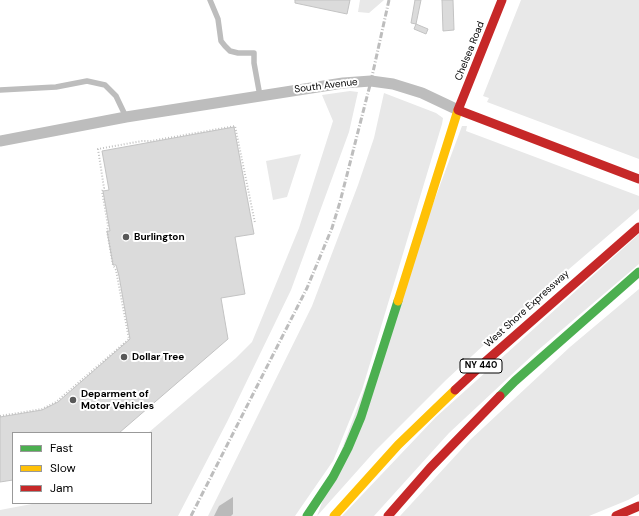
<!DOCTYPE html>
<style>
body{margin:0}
#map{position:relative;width:639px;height:516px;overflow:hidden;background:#fff;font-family:"DM Sans",sans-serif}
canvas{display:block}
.legend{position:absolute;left:12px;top:432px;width:140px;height:72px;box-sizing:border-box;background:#fff;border:1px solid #999;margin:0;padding:5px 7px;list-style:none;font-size:12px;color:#000}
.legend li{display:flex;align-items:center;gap:8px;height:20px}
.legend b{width:20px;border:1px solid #999}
</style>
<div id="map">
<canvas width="639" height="516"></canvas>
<ul class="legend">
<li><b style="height:5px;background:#4caf50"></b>Fast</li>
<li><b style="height:5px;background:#ffc107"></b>Slow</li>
<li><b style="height:5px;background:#c62828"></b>Jam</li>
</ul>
</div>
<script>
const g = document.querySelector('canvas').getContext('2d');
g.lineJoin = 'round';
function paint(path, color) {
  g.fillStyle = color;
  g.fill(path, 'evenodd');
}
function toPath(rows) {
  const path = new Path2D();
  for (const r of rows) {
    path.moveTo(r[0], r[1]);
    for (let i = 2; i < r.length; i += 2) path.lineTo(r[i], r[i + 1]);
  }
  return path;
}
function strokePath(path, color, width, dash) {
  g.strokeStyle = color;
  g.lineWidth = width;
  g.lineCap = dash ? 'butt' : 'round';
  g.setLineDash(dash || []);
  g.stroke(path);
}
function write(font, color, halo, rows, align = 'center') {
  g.font = font + ' "DM Sans",sans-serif';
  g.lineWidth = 4;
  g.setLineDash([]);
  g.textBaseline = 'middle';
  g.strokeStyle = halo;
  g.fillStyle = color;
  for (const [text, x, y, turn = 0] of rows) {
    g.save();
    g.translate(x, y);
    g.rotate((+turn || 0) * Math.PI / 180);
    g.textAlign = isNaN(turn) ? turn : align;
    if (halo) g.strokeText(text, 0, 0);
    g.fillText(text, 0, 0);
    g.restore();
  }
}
paint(toPath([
 [360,0,384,0,369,13,358,12],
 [521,0,639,0,639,159,487,102,489,98,483,96],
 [350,91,358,92,349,132,291,290,227,422,178,516,0,516,0,510,37,503,151,503,151,433,148,433,236,358,252,342,299,228,333,121,322,95],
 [384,93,436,113,443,118,442,124,362,390,333,461,295,516,208,516,312,306,358,185,374,138],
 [462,126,467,126,466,131,639,196,639,209,526,306,446,380,375,451,317,516],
 [301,154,287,197,273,200,266,161],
 [639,234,639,264,537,351,449,433,374,516,342,516,436,417],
 [639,289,639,494,628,500,589,516,400,516,470,440,570,347]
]), '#e8e8e8');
paint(toPath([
 [233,497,233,514,231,516,214,516,219,506]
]), '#bababa');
const building = toPath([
 [295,0,350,0,347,14,295,3,295,0],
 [415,0,421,0,416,24,411,23,415,0],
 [442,0,453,0,454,30,443,31,442,0],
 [416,24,428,29,426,34,414,29,416,24],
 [234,127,254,234,235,237,245,294,221,298,228,339,119,433,13,433,13,480,0,482,0,417,42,410,58,402,130,339,119,276,116,265,113,265,107,231,110,231,103,191,109,190,102,151,234,127]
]);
paint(building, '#dbdbdb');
strokePath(building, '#c3c3c3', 1);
strokePath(toPath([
 [0,416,42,409,56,402,129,339,116,270,113,265,107,231,108,226,102,191,104,188,98,149,142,141,151,141,235,126,255,223]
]), '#c2c2c2', 2, [1, 2]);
strokePath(toPath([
 [210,0,218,19,221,41,225,46,230,51,238,53,254,53,254,63,260,96],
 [0,90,56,87,87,81,105,85,116,96,126,117]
]), '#bdbdbd', 5.5);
strokePath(toPath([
 [0,141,126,117,343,83,371,81,393,84,422,93,458,110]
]), '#bdbdbd', 11);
strokePath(toPath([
 [500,396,515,381,639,272],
 [307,516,333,477,348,448,361,417,398,301]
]), '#4caf50', 9);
strokePath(toPath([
 [398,301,458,110],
 [334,516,398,445,455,390]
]), '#ffc107', 9);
strokePath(toPath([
 [502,0,458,110,639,179],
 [455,390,485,362,639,227],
 [388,516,430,468,500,396],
 [616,516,639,506]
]), '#c62828', 9);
strokePath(toPath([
 [191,516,307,288,332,228,340,202,371,81,389,0]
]), '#bdbdbd', 3, [6, 2, 1, 2]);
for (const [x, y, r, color] of [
 [126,237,4,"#595959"],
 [124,357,4,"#595959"],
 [73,400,4,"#595959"]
]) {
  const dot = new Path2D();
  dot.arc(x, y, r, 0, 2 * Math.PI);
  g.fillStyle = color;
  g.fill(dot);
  strokePath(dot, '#fff', 1.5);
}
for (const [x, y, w] of [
 [481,366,42]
]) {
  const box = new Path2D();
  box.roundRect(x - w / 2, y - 7, w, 14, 3);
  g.fillStyle = '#fff';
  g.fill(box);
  strokePath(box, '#000', 1);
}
write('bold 9px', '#000', null, [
 ["NY 440",481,366]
]);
write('10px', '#000', '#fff', [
 ["Chelsea Road",470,51,-68],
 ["South Avenue",326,86,-7],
 ["West Shore Expressway",527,309,-42]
]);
write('bold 10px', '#000', '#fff', [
 ["Burlington",134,237],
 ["Dollar Tree",132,357],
 ["Deparment of",81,394],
 ["Motor Vehicles",81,406]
], 'left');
</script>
